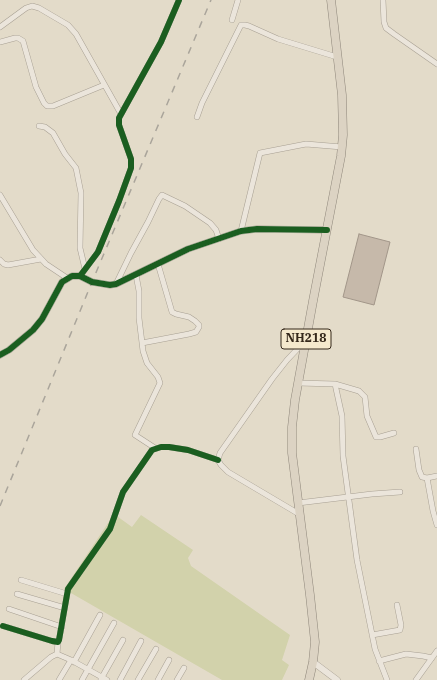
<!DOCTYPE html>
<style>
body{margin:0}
canvas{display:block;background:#e3dbc9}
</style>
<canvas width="437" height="680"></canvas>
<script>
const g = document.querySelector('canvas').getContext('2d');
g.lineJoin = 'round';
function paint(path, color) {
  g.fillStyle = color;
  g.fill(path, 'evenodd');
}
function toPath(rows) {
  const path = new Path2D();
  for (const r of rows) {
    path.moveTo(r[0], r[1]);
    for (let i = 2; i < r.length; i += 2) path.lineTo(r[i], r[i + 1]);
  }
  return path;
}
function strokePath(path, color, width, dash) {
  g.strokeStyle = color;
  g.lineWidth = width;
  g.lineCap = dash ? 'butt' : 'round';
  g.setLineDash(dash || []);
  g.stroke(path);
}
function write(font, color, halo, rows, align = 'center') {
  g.font = font + ' "IBM Plex Serif",serif';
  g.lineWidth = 3.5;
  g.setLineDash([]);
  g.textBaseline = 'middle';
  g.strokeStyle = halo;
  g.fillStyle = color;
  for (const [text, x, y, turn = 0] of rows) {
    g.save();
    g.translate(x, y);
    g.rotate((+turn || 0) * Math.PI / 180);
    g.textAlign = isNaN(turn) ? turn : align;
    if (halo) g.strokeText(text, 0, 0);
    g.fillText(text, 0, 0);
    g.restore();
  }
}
paint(toPath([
 [114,514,132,527,141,515,193,550,188,558,191,566,290,635,282,660,289,665,282,680,222,680,64,589]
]), '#d2d2ab');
const building = toPath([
 [359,234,390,242,374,305,343,297,359,234]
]);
paint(building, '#c6b9aa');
strokePath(building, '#a29689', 1);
const minor = toPath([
 [383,0,384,22,386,28,394,34,437,64],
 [232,20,238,0],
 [0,27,26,8,32,6,39,8,68,25,76,34,121,114],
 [0,42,15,38,18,38,23,41,36,87,44,103,47,106,53,106,104,85],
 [197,117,202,103,241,25,245,25,249,26,278,39,337,57],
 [39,126,45,127,53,133,65,154,76,168,81,193,80,248,85,269],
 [0,195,33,250,46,264,67,278],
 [241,231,260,153,306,144,342,147],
 [0,260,4,264,8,265,41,259],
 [136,275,139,291,139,318,143,351,147,363,158,377,160,383,135,435,155,448],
 [80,276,98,252,119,201,131,168,131,159,119,125,119,118,161,42,179,0],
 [116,284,131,253,148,222,159,199,162,195,185,206,210,223,216,230,219,239],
 [142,343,189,334,196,332,199,327,199,325,195,321,189,317,176,314,172,312,158,264],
 [298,383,335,384,359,391,365,397,367,416,376,437,380,437,394,433],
 [335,384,342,416,343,456,357,560,375,649,387,680],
 [416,449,419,470,422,477,427,478,437,476],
 [427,478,433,511,437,525],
 [298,503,372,494,400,492],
 [299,514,228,472,221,465,218,460,220,453,272,379,287,360,305,341],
 [21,580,67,594],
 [17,594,65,608],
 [9,609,62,627],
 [3,626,52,641,58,642,59,640,68,589,110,529,123,492,152,450,161,447,169,447,188,450,218,460],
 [372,635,400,630,401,625,397,605],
 [57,654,58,642],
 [379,661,406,654,423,656,432,658],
 [74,662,100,615],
 [101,679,123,640],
 [24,680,51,657,57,654,71,660,107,680],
 [59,680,71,660],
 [82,680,114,623],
 [120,680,141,641],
 [138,680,156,649],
 [158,680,169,660],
 [177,680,184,668],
 [416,680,437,651]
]);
const tertiary = toPath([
 [0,355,9,350,33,330,42,319,62,282,72,276,80,276,92,282,110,285,116,284,188,249,241,231,257,229,327,230],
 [313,662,337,680]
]);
const trunk = toPath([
 [309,680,313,662,315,642,310,595,292,453,292,427,295,400,313,301,341,156,343,135,342,95,331,0]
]);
strokePath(minor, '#a8a093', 6);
strokePath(tertiary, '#a8a093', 7);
strokePath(trunk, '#8d8579', 9);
strokePath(minor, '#ebe5db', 5);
strokePath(tertiary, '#ebe5db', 6);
strokePath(trunk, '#dcd3c3', 8);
strokePath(toPath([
 [0,506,92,282,211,0]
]), '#aaa59b', 1.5, [7, 7]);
strokePath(toPath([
 [80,276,98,252,119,201,131,168,131,159,119,125,119,118,161,42,179,0],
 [0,355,9,350,33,330,42,319,62,282,72,276,80,276,92,282,110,285,116,284,188,249,241,231,257,229,327,230],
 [3,626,52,641,58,642,59,640,68,589,110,529,123,492,152,450,161,447,169,447,188,450,218,460]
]), '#1b5e20', 6);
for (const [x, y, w] of [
 [306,339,50]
]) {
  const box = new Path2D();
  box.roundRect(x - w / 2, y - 10, w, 20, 3);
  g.fillStyle = '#f5e9cd';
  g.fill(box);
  strokePath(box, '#35281b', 1);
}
write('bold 12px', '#35281b', null, [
 ["NH218",306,339]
]);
</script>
